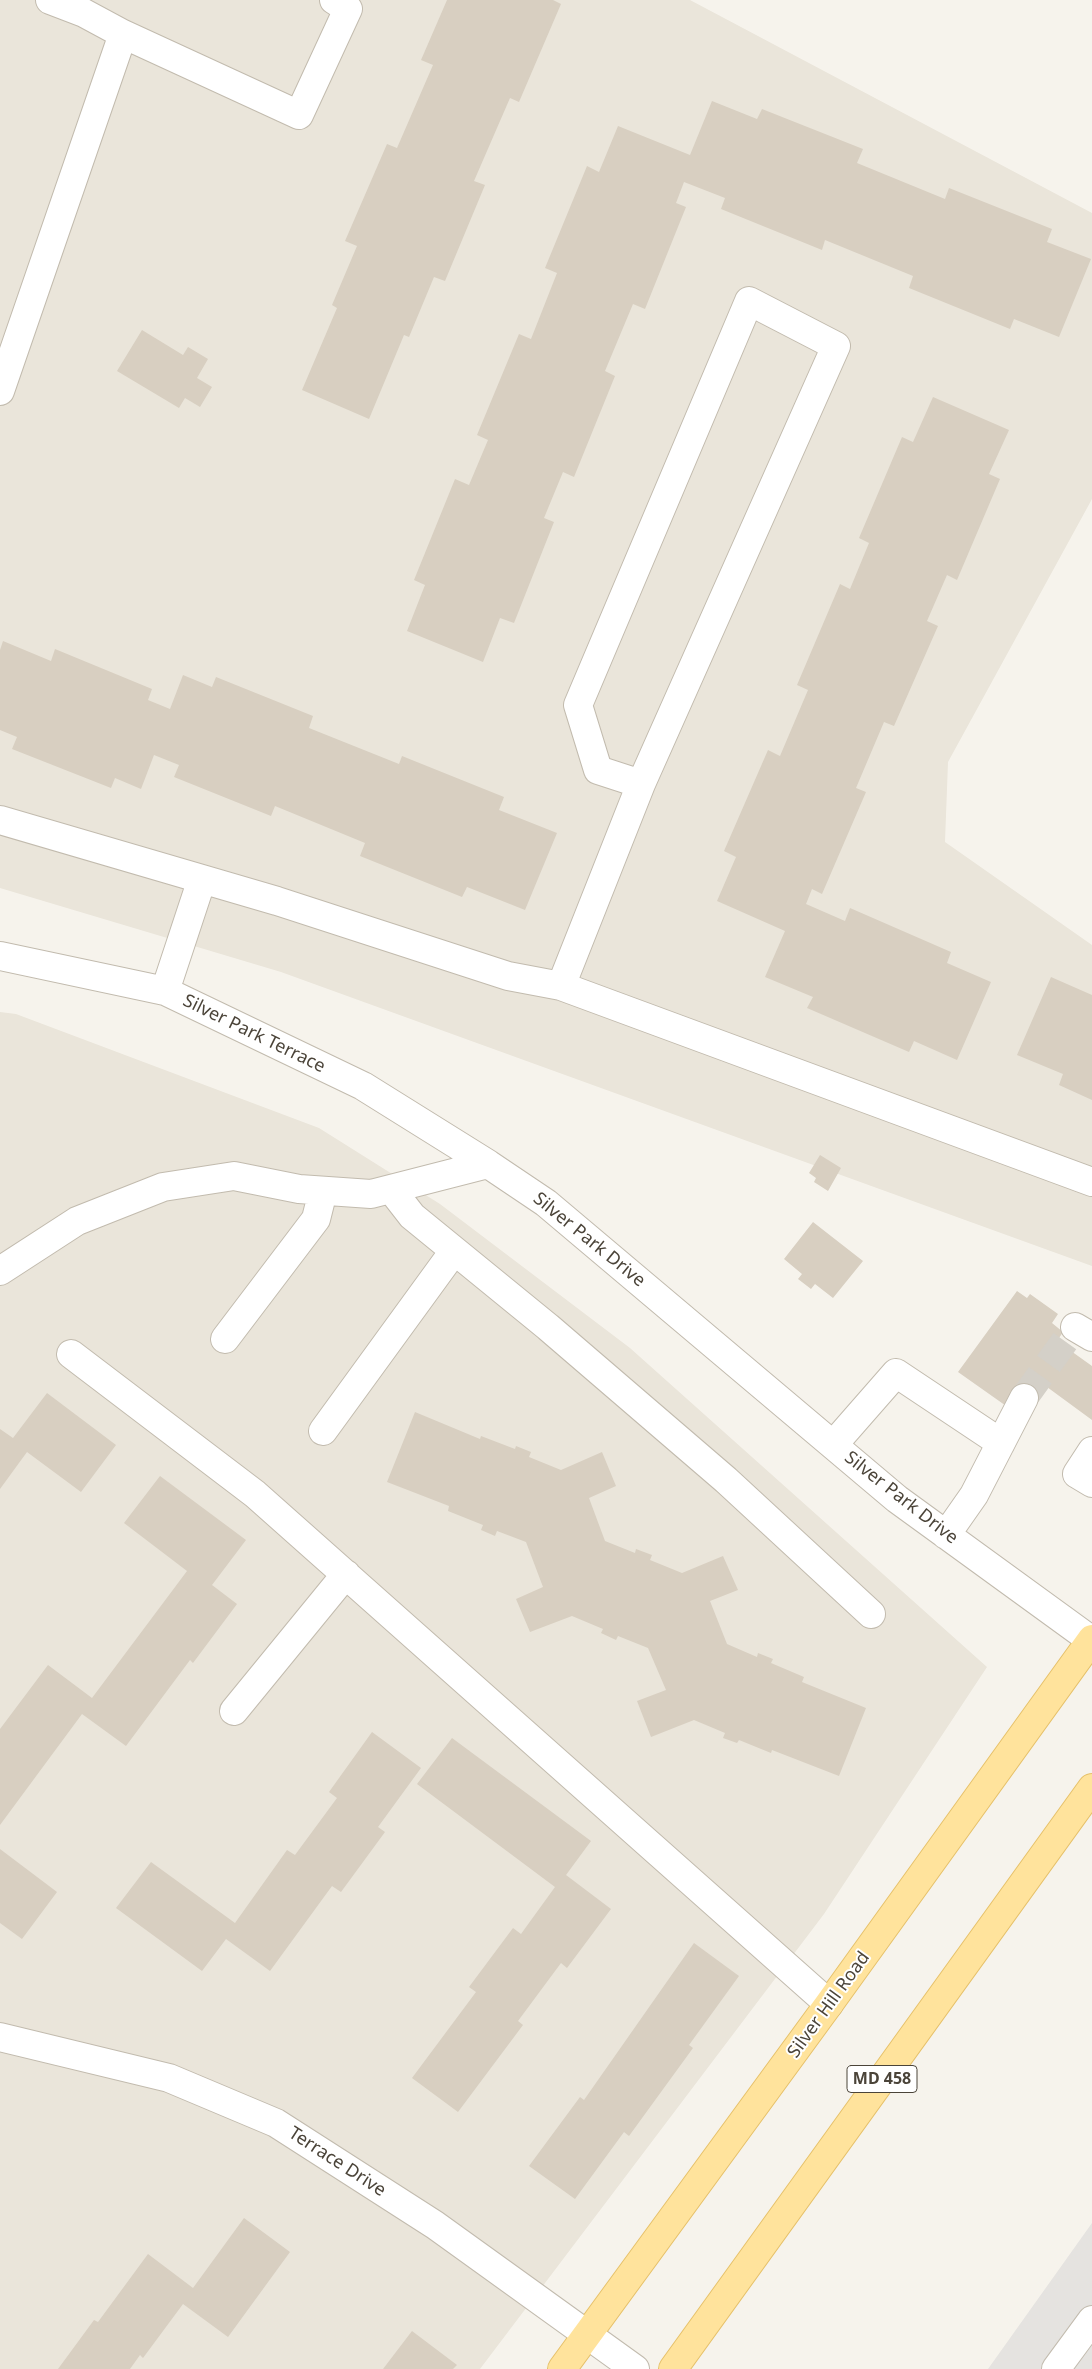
<!DOCTYPE html>
<style>
body{margin:0}
canvas{display:block;background:#f6f3ec}
</style>
<canvas width="1092" height="2369"></canvas>
<script>
const g = document.querySelector('canvas').getContext('2d');
g.lineJoin = 'round';
function paint(path, color) {
  g.fillStyle = color;
  g.fill(path, 'evenodd');
}
function toPath(rows) {
  const path = new Path2D();
  for (const r of rows) {
    path.moveTo(r[0], r[1]);
    for (let i = 2; i < r.length; i += 2) path.lineTo(r[i], r[i + 1]);
  }
  return path;
}
function strokePath(path, color, width, dash) {
  g.strokeStyle = color;
  g.lineWidth = width;
  g.lineCap = dash ? 'butt' : 'round';
  g.setLineDash(dash || []);
  g.stroke(path);
}
function write(font, color, halo, rows, align = 'center') {
  g.font = font + ' "Noto Sans",sans-serif';
  g.lineWidth = 4;
  g.setLineDash([]);
  g.textBaseline = 'middle';
  g.strokeStyle = halo;
  g.fillStyle = color;
  for (const [text, x, y, turn = 0] of rows) {
    g.save();
    g.translate(x, y);
    g.rotate((+turn || 0) * Math.PI / 180);
    g.textAlign = isNaN(turn) ? turn : align;
    if (halo) g.strokeText(text, 0, 0);
    g.fillText(text, 0, 0);
    g.restore();
  }
}
paint(toPath([
 [0,0,690,0,1092,213,1092,499,948,762,945,842,1092,945,1092,1266,281,972,0,888],
 [0,1012,16,1014,319,1128,440,1204,630,1348,987,1667,824,1914,480,2369,0,2369]
]), '#eae5da');
paint(toPath([
 [1092,2223,1092,2369,988,2369]
]), '#e5e3e0');
paint(toPath([
 [447,0,553,0,561,4,519,102,510,98,474,181,485,185,445,281,434,277,409,337,404,335,369,419,302,390,337,308,332,305,357,246,345,241,387,144,397,148,433,65,421,60],
 [712,101,757,119,762,109,863,149,857,163,945,199,949,188,1052,229,1047,242,1091,259,1059,337,1014,319,1010,329,909,288,913,276,825,240,822,250,721,209,725,198,684,182,676,203,686,207,645,309,633,304,605,371,615,376,574,477,563,472,544,518,554,522,514,623,500,618,483,662,407,631,425,585,414,580,455,479,469,485,488,440,477,435,519,334,531,339,557,273,545,268,587,166,599,172,618,126,690,155],
 [142,330,183,355,188,347,208,359,197,378,212,387,200,407,185,398,179,408,117,371],
 [933,397,1009,430,989,474,1000,479,957,580,947,575,927,621,938,626,894,726,884,722,856,788,866,792,822,894,812,889,806,904,845,921,850,908,951,952,947,963,991,982,957,1060,914,1041,909,1052,807,1008,813,997,765,977,785,931,717,901,736,857,724,851,768,750,780,756,808,690,797,685,840,584,850,589,869,543,859,538,902,437,913,442],
 [3,641,51,661,55,649,152,689,148,700,170,709,183,675,212,687,216,677,313,716,309,728,399,764,402,756,504,797,499,810,557,833,525,910,467,887,462,897,360,856,365,843,275,806,271,816,174,777,179,765,154,755,141,789,115,778,111,788,12,749,17,737,0,730,0,650],
 [1051,977,1092,995,1092,1100,1059,1085,1063,1074,1017,1055],
 [820,1155,841,1168,828,1191,814,1182,816,1178,809,1173],
 [813,1222,863,1261,833,1298,815,1284,811,1289,798,1279,802,1274,784,1259],
 [1017,1291,1027,1298,1030,1294,1058,1314,1052,1323,1063,1332,1057,1341,1092,1366,1092,1420,1032,1376,1009,1408,958,1372],
 [47,1393,116,1445,81,1492,27,1452,0,1489,0,1429,13,1438],
 [415,1412,480,1439,481,1436,515,1449,516,1446,531,1452,529,1457,561,1470,602,1452,616,1486,589,1498,605,1541,635,1553,636,1549,652,1555,650,1560,682,1573,723,1556,738,1590,710,1601,727,1644,757,1657,758,1653,773,1659,771,1663,804,1677,802,1682,866,1708,839,1776,772,1750,771,1753,739,1740,737,1743,723,1738,725,1733,694,1720,651,1737,637,1701,666,1690,648,1648,618,1636,616,1640,601,1633,603,1629,572,1616,530,1632,516,1599,543,1587,526,1542,497,1531,495,1536,481,1530,483,1525,448,1511,449,1506,387,1482],
 [160,1476,246,1540,212,1585,237,1604,193,1663,190,1660,126,1746,82,1714,0,1825,0,1729,48,1665,92,1698,187,1571,124,1523],
 [372,1732,421,1768,378,1827,385,1832,341,1892,332,1886,270,1971,226,1939,202,1971,116,1908,151,1862,235,1923,287,1850,295,1855,337,1798,329,1792],
 [452,1738,591,1841,566,1875,611,1909,567,1968,561,1963,518,2021,523,2025,458,2112,412,2078,476,1992,469,1987,513,1928,521,1934,555,1887,417,1784],
 [0,1849,57,1892,22,1939,0,1923],
 [694,1943,739,1976,689,2045,693,2048,629,2136,624,2132,575,2199,529,2166,580,2097,584,2100],
 [244,2218,290,2252,228,2337,183,2304,143,2358,140,2355,130,2369,58,2369,94,2320,98,2322,148,2254,193,2288],
 [412,2331,457,2365,453,2369,383,2369]
]), '#d8cfc1');
strokePath(toPath([
 [1024,1398,1075,1327]
]), '#d4d0c8', 28, [28, 14]);
const minor = toPath([
 [50,0,84,13,123,34,299,115,348,9,334,0],
 [0,391,123,34],
 [0,820,277,901,508,976,561,986,1092,1182],
 [0,956,165,991,363,1086,488,1164],
 [561,986,641,784,836,346,749,301,578,705,598,770,641,784],
 [165,991,202,879],
 [391,1189,412,1216,548,1327,726,1480,871,1614],
 [0,1271,77,1221,163,1187,234,1176,299,1189,371,1194,488,1164,546,1203,897,1499,1091,1640],
 [1075,1327,1092,1337],
 [225,1339,316,1219,323,1191],
 [71,1354,255,1494,829,2004],
 [323,1431,454,1251],
 [833,1445,896,1373,1001,1443],
 [1092,1451,1077,1474,1092,1483],
 [946,1535,974,1495,1024,1398],
 [234,1711,346,1574],
 [0,2037,169,2078,276,2123,435,2225,635,2369],
 [1056,2369,1092,2320]
]);
const major = toPath([
 [562,2369,829,2004,1092,1639],
 [673,2369,1092,1788]
]);
strokePath(minor, '#c2bbae', 30);
strokePath(major, '#e6c16a', 30);
strokePath(minor, '#fff', 28);
strokePath(major, '#ffe39c', 28);
for (const [x, y, w] of [
 [882,2079,70]
]) {
  const box = new Path2D();
  box.roundRect(x - w / 2, y - 13.5, w, 27, 4);
  g.fillStyle = '#fff';
  g.fill(box);
  strokePath(box, '#4b4439', 1);
}
write('bold 16px', '#4b4439', null, [
 ["MD 458",882,2079]
]);
write('18px', '#4b4439', '#fff', [
 ["Silver Park Terrace",254,1034,26],
 ["Silver Park Drive",589,1240,39],
 ["Silver Park Drive",901,1498,38],
 ["Silver Hill Road",829,2005,-54],
 ["Terrace Drive",337,2162,33]
]);
</script>
